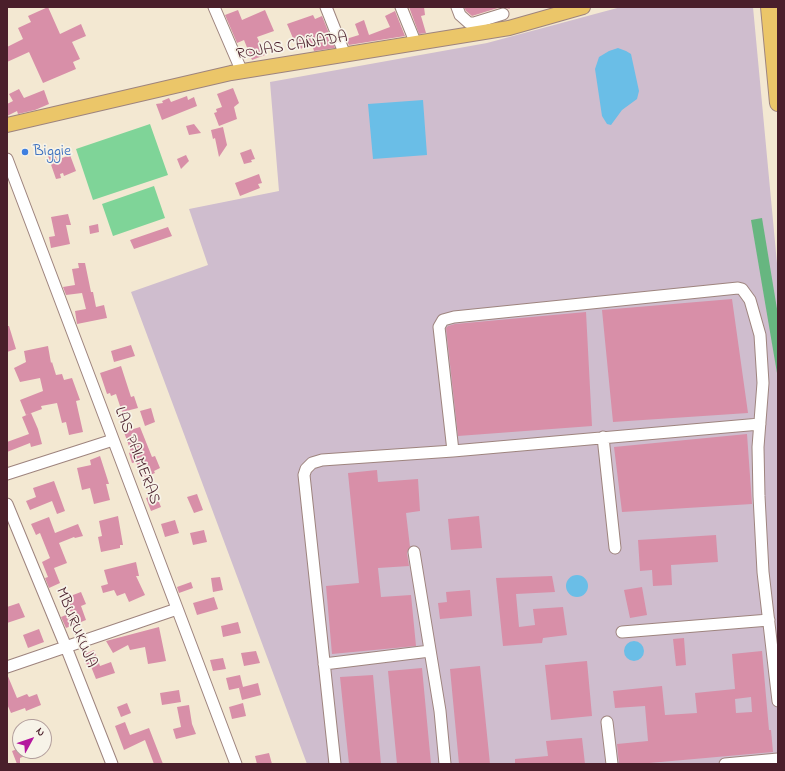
<!DOCTYPE html>
<meta charset="utf-8">
<style>
body{margin:0}
#map{position:relative;width:785px;height:771px;overflow:hidden;background:#f3e8d2;font-family:"Indie Flower",sans-serif}
canvas{display:block}
.frame{position:absolute;inset:0;border:8px solid #4a1f2b;pointer-events:none}
.north{position:absolute;left:12px;top:719px;width:40px;height:40px;box-sizing:border-box;background:#f7f3e8;border:1px solid #b29e9c;border-radius:50%;rotate:50deg;font-size:11px;font-weight:700;line-height:16px;text-align:center;color:#4a1f2b}
.north::after{content:'';display:block;margin:auto;width:14px;height:18px;background:#b5179e;clip-path:polygon(50% 0,100% 100%,50% 72%,0 100%)}
</style>
<div id="map">
<canvas width="785" height="771"></canvas>
<div class="frame"></div>
<div class="north">N</div>
</div>
<script>
const g = document.querySelector('canvas').getContext('2d');
g.lineJoin = 'round';
function paint(path, color) {
  g.fillStyle = color;
  g.fill(path, 'evenodd');
}
function toPath(rows) {
  const path = new Path2D();
  for (const r of rows) {
    if (r.length === 3) {
      path.moveTo(r[0] + r[2], r[1]);
      path.arc(r[0], r[1], r[2], 0, 2 * Math.PI);
      continue;
    }
    path.moveTo(r[0], r[1]);
    for (let i = 2; i < r.length; i += 2) path.lineTo(r[i], r[i + 1]);
  }
  return path;
}
function strokePath(path, color, width, dash) {
  g.strokeStyle = color;
  g.lineWidth = width;
  g.lineCap = dash ? 'butt' : 'round';
  g.setLineDash(dash || []);
  g.stroke(path);
}
function write(font, color, halo, rows, align = 'center') {
  g.font = font + ' "Indie Flower",sans-serif';
  g.lineWidth = 3.5;
  g.setLineDash([]);
  g.textBaseline = 'middle';
  g.strokeStyle = halo;
  g.fillStyle = color;
  for (const [text, x, y, turn = 0] of rows) {
    g.save();
    g.translate(x, y);
    g.rotate((+turn || 0) * Math.PI / 180);
    g.textAlign = isNaN(turn) ? turn : align;
    if (halo) g.strokeText(text, 0, 0);
    g.fillText(text, 0, 0);
    g.restore();
  }
}
paint(toPath([
 [621,7,753,7,778,274,778,764,307,764,131,292,208,265,189,209,279,191,270,82,487,43]
]), '#cfbdce');
paint(toPath([
 [150,124,168,175,93,200,76,149],
 [154,186,165,218,113,236,102,204]
]), '#7fd498');
paint(toPath([
 [762,218,778,315,778,379,751,220]
]), '#67b680');
paint(toPath([
 [618,48,626,51,631,54,639,91,637,99,622,110,611,125,607,124,602,116,595,69,599,57,609,51],
 [423,100,427,155,373,159,368,104],
 [577,586,11],
 [634,651,10]
]), '#6abee7');
paint(toPath([
 [48,7,60,34,81,24,86,36,72,42,80,59,73,62,76,69,43,83,29,52,7,62,7,47,23,39,18,28,31,22,28,16],
 [409,7,424,7,425,15,421,16,426,33,419,34],
 [464,7,509,7,510,9,501,7,472,16,466,11],
 [238,10,242,20,265,10,274,31,257,37,265,55,252,60,244,40,237,43,225,15],
 [395,11,405,36,349,45,346,39,359,35,355,24,364,20,369,35,390,27,385,16],
 [313,15,315,19,322,16,335,48,314,51,312,44,298,50,287,24],
 [233,88,239,103,234,107,237,119,219,126,214,113,217,112,216,109,222,107,217,94],
 [19,89,24,98,44,90,49,104,35,110,18,114,17,111,7,116,7,104,13,101,9,94],
 [187,96,188,100,194,97,197,106,162,120,156,104,163,103,162,101,169,98,171,102],
 [194,124,201,133,189,135,186,126],
 [223,127,227,145,219,157,215,138,213,139,211,130],
 [251,149,255,159,251,160,252,162,244,164,240,153],
 [55,154,57,160,70,155,76,171,64,176,63,173,60,174,61,178,56,179,48,156],
 [186,155,189,161,181,169,177,159],
 [259,174,262,183,258,184,260,188,240,196,235,183],
 [68,214,71,225,66,225,70,244,51,248,49,237,55,236,51,217],
 [98,224,99,232,90,234,89,226],
 [168,227,172,236,134,249,130,240],
 [78,263,85,263,91,292,93,292,96,307,104,305,107,318,77,324,75,311,86,309,82,293,66,295,63,287,75,285,72,269,79,268],
 [732,299,748,413,613,422,602,310],
 [586,312,592,426,458,436,446,328,448,326,455,324],
 [7,326,9,326,16,349,7,352],
 [131,345,135,356,114,362,111,351],
 [48,346,51,363,52,362,56,375,62,374,64,380,72,378,80,400,76,401,83,432,69,435,66,422,62,423,57,403,41,406,42,409,26,415,20,400,43,391,40,378,20,382,14,368,26,362,24,351],
 [121,366,131,397,134,396,138,408,122,412,116,394,111,396,110,393,107,394,100,373],
 [151,408,155,422,145,426,140,411],
 [31,413,38,429,42,444,31,447,30,443,7,452,7,442,29,434,22,417],
 [140,427,152,457,155,456,160,468,154,471,155,473,145,477,144,474,141,475,136,462,132,463,129,453,131,452,124,432],
 [747,434,752,504,622,512,614,447],
 [100,456,109,484,106,484,110,500,94,504,90,488,82,490,77,468,91,465,90,460],
 [377,470,378,482,418,479,420,511,406,513,410,547,407,553,409,566,378,568,381,597,411,595,416,646,332,654,326,586,359,583,348,473],
 [54,481,65,511,57,514,52,501,30,510,26,501,36,497,33,488],
 [197,494,203,510,194,513,187,497],
 [156,495,161,507,151,511,146,498],
 [118,516,123,545,120,545,120,548,101,552,98,537,102,536,99,521],
 [479,516,482,548,451,550,448,519],
 [49,517,55,533,78,524,83,536,75,538,74,537,59,543,67,563,54,568,60,583,49,588,45,578,48,577,42,562,50,558,40,533,36,535,31,524],
 [175,520,179,533,165,537,161,524],
 [204,530,207,542,193,545,190,533],
 [716,535,718,562,671,565,672,585,653,586,652,570,640,571,638,540],
 [136,562,139,576,136,576,145,595,129,602,125,593,117,596,114,590,103,593,101,586,108,584,104,570],
 [552,576,555,592,516,594,519,627,535,625,533,609,563,607,567,635,543,638,542,643,503,646,496,578],
 [220,577,223,590,213,592,211,578],
 [191,582,193,588,179,593,177,587],
 [642,587,647,615,630,618,624,590],
 [470,590,472,616,440,619,438,603,447,602,446,592],
 [81,592,86,604,81,606,86,620,66,628,61,617,71,613,65,598],
 [214,597,218,609,197,615,193,603],
 [19,603,25,617,7,623,7,607],
 [238,622,241,633,223,637,221,626],
 [159,627,166,661,148,664,145,647,130,650,128,645,113,653,106,641],
 [39,629,44,642,28,648,23,635],
 [684,638,686,665,676,666,673,639],
 [94,650,100,666,111,662,115,673,96,679,90,664,87,665,83,655],
 [256,651,260,663,244,666,241,653],
 [762,651,769,730,771,730,773,752,638,764,619,764,617,744,648,741,645,706,615,708,613,691,662,686,665,715,697,713,695,693,735,689,732,654],
 [751,697,752,712,736,713,735,699],
 [223,658,226,669,213,671,210,660],
 [587,661,592,716,551,720,545,665],
 [480,666,490,764,459,764,450,669],
 [422,668,431,764,397,764,388,671],
 [7,674,17,698,27,694,29,697,37,694,41,705,26,711,25,708,11,713,7,704],
 [240,675,243,687,229,690,226,678],
 [373,675,381,764,349,764,340,677],
 [258,683,261,695,242,700,239,688],
 [179,690,181,702,162,705,160,693],
 [127,703,131,713,121,717,117,707],
 [243,703,246,716,232,719,229,707],
 [189,705,192,724,196,734,176,739,173,729,181,727,177,707],
 [125,722,130,735,149,728,163,764,154,764,145,740,124,750,115,726],
 [582,738,585,764,515,764,515,759,548,756,546,741],
 [20,748,20,751,36,751,20,758,20,764,17,764,12,751],
 [269,753,272,764,257,764,255,756]
]), '#d88fa8');
const minor = toPath([
 [214,7,242,72],
 [326,7,345,55],
 [401,7,416,44],
 [457,7,460,15,469,23,474,23,503,14],
 [7,159,236,764],
 [603,437,615,548],
 [453,451,439,327,443,320,454,317,738,288,742,289,750,300,760,335,763,383,758,447,759,496,763,572,778,701],
 [7,474,113,440],
 [7,504,66,647,112,764],
 [414,552,440,711,445,764],
 [622,632,769,620],
 [324,664,430,651],
 [7,667,177,609],
 [607,722,612,764],
 [335,764,304,475,306,469,312,463,322,460,453,451,760,424],
 [725,764,778,759]
]);
const major = toPath([
 [7,125,231,73,509,28,583,7]
]);
const highway = toPath([
 [769,7,778,103]
]);
strokePath(minor, '#9e847e', 13);
strokePath(major, '#9e847e', 16);
strokePath(highway, '#9e847e', 18);
strokePath(minor, '#fff', 11);
strokePath(major, '#ebc669', 14);
strokePath(highway, '#ebc669', 16);
for (const [x, y, r, color] of [
 [25,152,4,"#3f7fe0"]
]) {
  const dot = new Path2D();
  dot.arc(x, y, r, 0, 2 * Math.PI);
  g.fillStyle = color;
  g.fill(dot);
  strokePath(dot, '#f7f3e8', 1.5);
}
write('16px', '#4a1f2b', '#f7f3e8', [
 ["ROJAS CAÑADA",292,47,-9],
 ["LAS PALMERAS",136,456,69],
 ["MBURUKUJA",75,628,68]
]);
write('16px', '#366cbe', '#f7f3e8', [
 ["Biggie",33,152]
], 'left');
</script>
